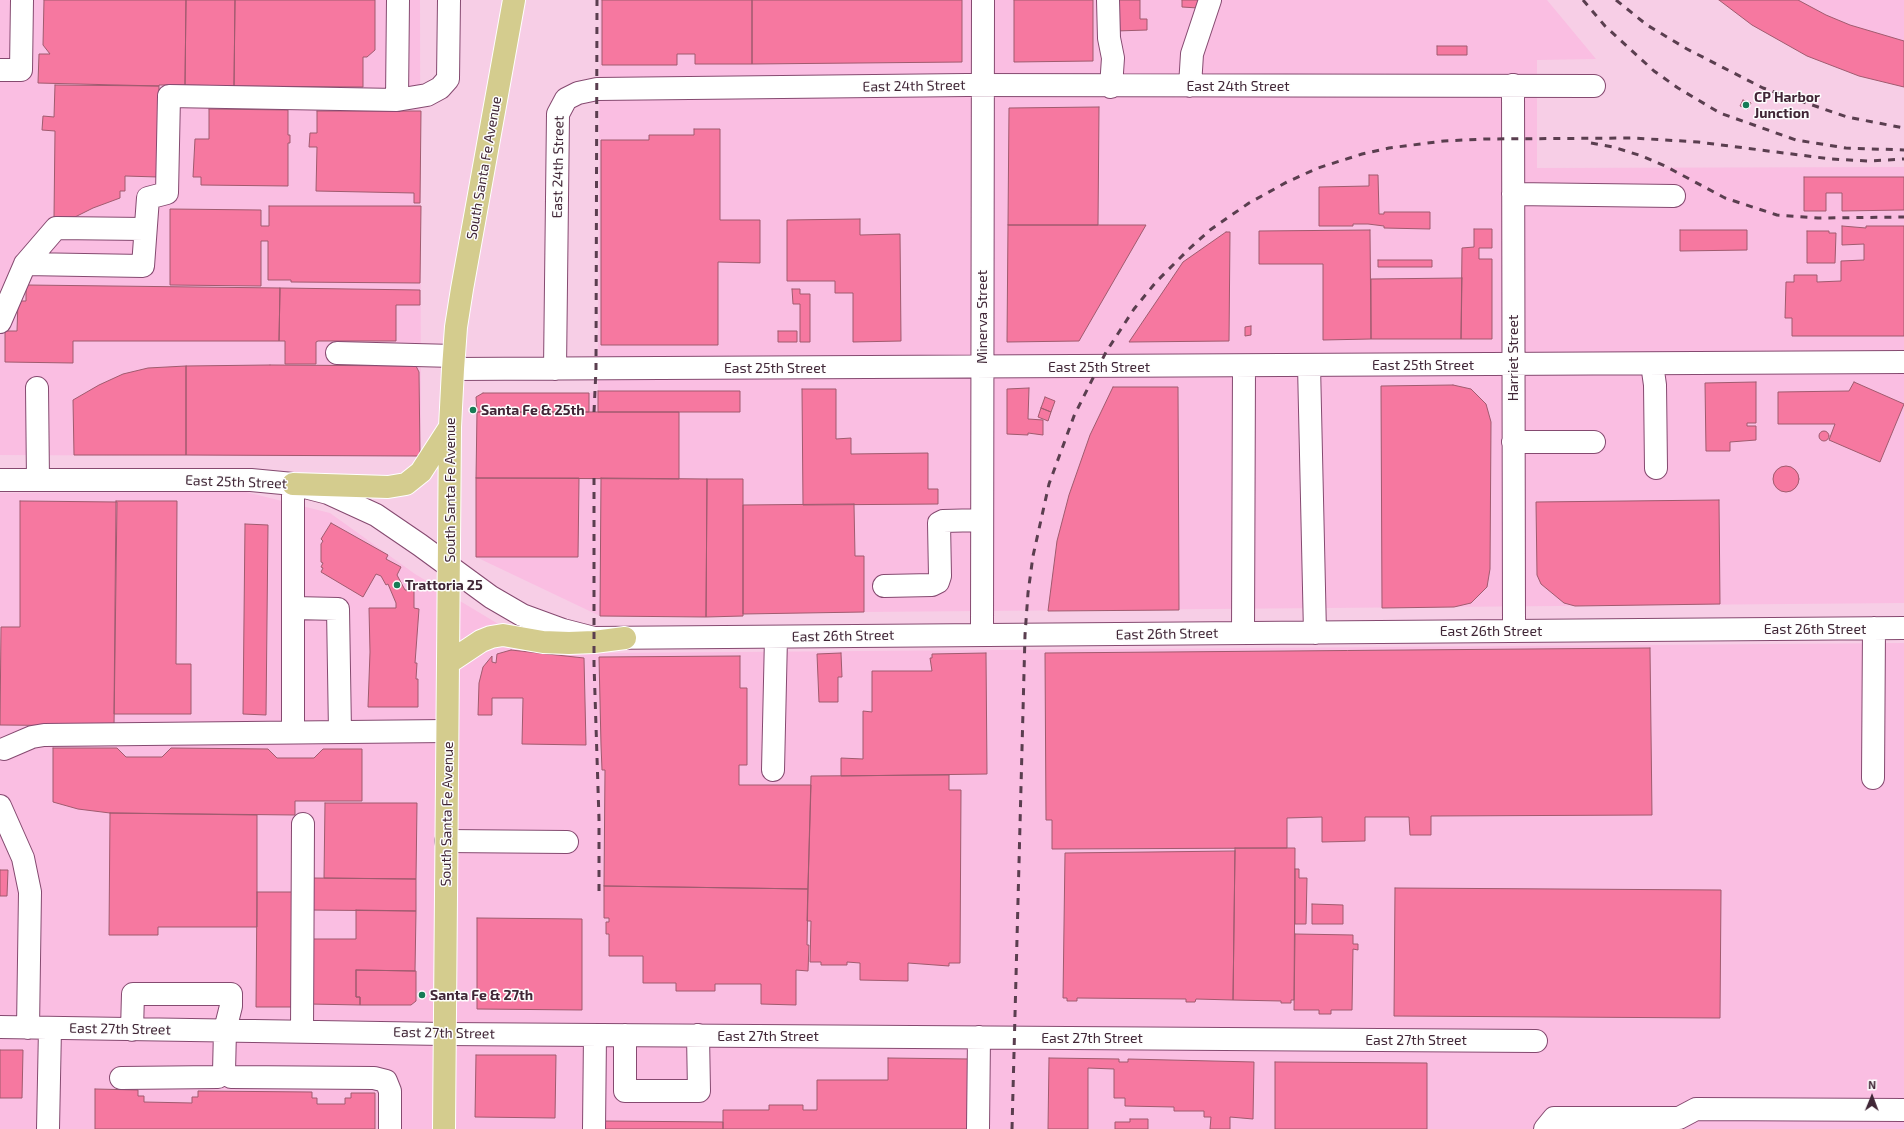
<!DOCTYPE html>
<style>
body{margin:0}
#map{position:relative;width:1904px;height:1129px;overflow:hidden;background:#f7cee6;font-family:"Exo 2",sans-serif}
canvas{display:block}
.north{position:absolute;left:1852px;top:1077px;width:40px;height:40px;-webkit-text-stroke:3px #fdfdfd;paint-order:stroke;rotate:1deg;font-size:11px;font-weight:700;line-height:16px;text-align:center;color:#402636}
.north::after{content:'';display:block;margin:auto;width:14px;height:18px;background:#402636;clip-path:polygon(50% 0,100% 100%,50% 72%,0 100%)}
</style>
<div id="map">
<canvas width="1904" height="1129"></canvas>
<div class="north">N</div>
</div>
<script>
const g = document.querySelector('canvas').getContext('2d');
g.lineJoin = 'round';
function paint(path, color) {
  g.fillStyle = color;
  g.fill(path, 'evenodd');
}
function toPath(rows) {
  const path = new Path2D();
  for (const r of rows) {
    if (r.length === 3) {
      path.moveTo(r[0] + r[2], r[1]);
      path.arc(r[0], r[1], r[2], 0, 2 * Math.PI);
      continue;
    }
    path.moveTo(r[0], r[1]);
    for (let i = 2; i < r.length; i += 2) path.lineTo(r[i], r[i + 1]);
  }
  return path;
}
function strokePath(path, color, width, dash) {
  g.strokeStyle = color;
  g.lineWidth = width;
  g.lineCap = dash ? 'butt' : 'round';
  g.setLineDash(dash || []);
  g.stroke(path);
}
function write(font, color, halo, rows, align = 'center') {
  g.font = font + ' "Exo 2",sans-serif';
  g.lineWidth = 3;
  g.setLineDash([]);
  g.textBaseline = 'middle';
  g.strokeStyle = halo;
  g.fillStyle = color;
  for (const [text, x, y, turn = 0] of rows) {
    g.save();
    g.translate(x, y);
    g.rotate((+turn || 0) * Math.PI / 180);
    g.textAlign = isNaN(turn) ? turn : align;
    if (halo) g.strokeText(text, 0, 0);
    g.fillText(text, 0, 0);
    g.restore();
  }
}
paint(toPath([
 [0,0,420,0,421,457,0,455],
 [600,0,1547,0,1596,59,1537,60,1537,168,1904,167,1904,603,864,612,743,614,743,616,600,616,476,557,476,397,483,393,589,393,598,391],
 [1719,0,1904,0,1904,87,1859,76,1807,56,1752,25],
 [246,492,330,513,415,574,515,634,606,653,1904,643,1904,1129,0,1129,0,493]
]), '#fabee2');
const building = toPath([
 [44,0,186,0,185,85,159,85,159,86,38,83,39,54,50,54,43,45,44,0],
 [186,0,235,0,234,86,185,85,186,0],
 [235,0,375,0,375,50,367,57,363,57,363,87,234,86,235,0],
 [602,0,752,0,752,64,695,64,695,54,677,54,677,65,602,65,602,0],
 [752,0,962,0,962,62,752,64,752,0],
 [1014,0,1093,0,1093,61,1014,62,1014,0],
 [1116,0,1140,0,1140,19,1147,19,1147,30,1116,31,1116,0],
 [1182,0,1198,0,1198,8,1182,7,1182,0],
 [1719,0,1798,0,1826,15,1850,25,1904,41,1904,87,1859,76,1807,56,1752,25,1719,0],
 [1437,46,1467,46,1467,55,1437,55,1437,46],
 [55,85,159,86,158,177,125,176,125,191,120,191,120,198,93,208,75,217,54,217,55,131,42,130,43,116,54,117,55,85],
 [1743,100,1751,103,1748,109,1740,106,1743,100],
 [1099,107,1098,225,1008,225,1009,108,1099,107],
 [209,109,288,110,288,135,290,135,290,143,288,143,288,186,201,185,201,177,193,177,195,139,209,139,209,109],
 [317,111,421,111,420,203,414,203,414,193,316,191,317,147,309,147,310,133,317,133,317,111],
 [694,129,720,129,720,220,760,220,760,263,718,262,718,345,601,345,601,140,649,140,649,135,694,135,694,129],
 [1369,175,1378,175,1379,214,1384,214,1384,212,1430,212,1430,229,1384,228,1384,226,1368,224,1353,224,1353,226,1319,226,1319,187,1369,186,1369,175],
 [1804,177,1904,177,1904,210,1842,211,1842,193,1826,193,1826,211,1804,211,1804,177],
 [269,206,421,206,420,283,291,282,291,280,268,280,268,241,261,241,261,286,170,285,170,209,261,210,261,226,269,226,269,206],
 [860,219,860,235,900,234,901,341,853,342,853,293,835,293,835,281,787,281,787,220,860,219],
 [1008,225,1146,225,1079,341,1007,342,1008,225],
 [1842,226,1866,228,1866,226,1904,226,1904,336,1792,336,1792,318,1785,318,1786,282,1794,282,1794,275,1817,275,1817,282,1841,281,1841,261,1864,260,1864,244,1842,245,1842,226],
 [1474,229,1492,229,1492,248,1479,248,1479,259,1492,259,1492,339,1461,339,1462,248,1474,247,1474,229],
 [1370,230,1371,339,1323,340,1323,264,1259,264,1259,231,1370,230],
 [1680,230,1747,230,1747,250,1680,251,1680,230],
 [1807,231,1829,231,1829,233,1836,233,1835,263,1807,263,1807,231],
 [1226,232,1230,232,1229,341,1129,342,1183,262,1226,232],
 [1378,260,1432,260,1432,267,1378,267,1378,260],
 [1462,278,1461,339,1371,339,1371,279,1462,278],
 [26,285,280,288,279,341,73,341,73,363,5,362,5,331,17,331,18,301,26,301,26,285],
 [280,288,420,290,420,305,396,305,396,341,318,341,316,342,316,364,285,364,285,341,279,341,280,288],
 [792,289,800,289,800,294,810,294,810,342,800,342,800,304,793,304,792,289],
 [1251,326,1251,335,1245,336,1245,327,1251,326],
 [778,331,797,331,797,342,778,342,778,331],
 [270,365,416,366,419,372,420,456,186,455,186,366,270,365],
 [186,366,186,455,74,455,73,400,99,385,123,374,148,368,186,366],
 [1756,382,1756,423,1747,423,1747,426,1756,426,1756,440,1730,442,1730,451,1706,451,1705,383,1756,382],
 [1854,382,1904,404,1880,462,1829,440,1835,424,1778,424,1778,392,1849,391,1854,382],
 [1453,385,1471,389,1486,404,1491,422,1490,569,1487,587,1471,603,1454,607,1382,608,1381,386,1453,385],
 [1113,387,1178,387,1179,610,1048,611,1057,541,1069,495,1090,435,1113,387],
 [1029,388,1028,419,1043,420,1043,435,1028,433,1028,435,1007,434,1007,389,1029,388],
 [802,389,836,389,836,439,851,438,851,454,928,453,928,489,938,489,938,504,803,505,802,389],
 [598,391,740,391,740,412,598,412,598,391],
 [483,393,589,393,589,412,477,412,476,397,483,393],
 [1045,397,1055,401,1051,412,1041,408,1045,397],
 [1041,408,1051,412,1048,421,1038,417,1041,408],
 [477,412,679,412,679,479,476,478,477,412],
 [1824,436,5],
 [1786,479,13],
 [476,478,579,478,578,557,476,557,476,478],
 [601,478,707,479,706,617,600,616,601,478],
 [707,479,743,479,743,616,706,617,707,479],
 [1719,500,1720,604,1575,606,1564,603,1541,584,1537,575,1536,502,1719,500],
 [20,501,117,502,114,726,0,725,1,627,20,627,20,501],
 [116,501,177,501,176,664,191,664,191,714,114,714,116,501],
 [854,504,855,556,864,556,864,612,743,614,743,505,854,504],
 [331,523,388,555,386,559,401,567,397,575,405,590,414,590,414,608,419,609,415,663,417,663,416,679,418,679,418,707,368,707,370,652,369,608,396,608,396,603,388,584,386,585,381,576,376,574,363,597,321,572,323,568,321,567,323,563,321,562,321,544,323,541,321,539,331,523],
 [245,524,268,525,266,715,243,714,245,524],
 [1650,648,1652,815,1431,816,1431,835,1410,835,1409,817,1365,817,1365,841,1322,842,1322,817,1287,818,1287,848,1052,849,1052,820,1046,820,1045,653,1650,648],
 [511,650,584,658,586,745,522,744,523,698,492,698,492,715,478,715,479,683,483,667,492,656,492,662,496,663,497,654,511,650],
 [841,653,842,677,838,677,838,702,819,702,817,654,841,653],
 [986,653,987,774,841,776,841,758,863,759,863,711,872,712,872,671,932,671,930,658,932,658,932,654,986,653],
 [740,656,740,688,747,688,747,765,739,765,739,785,811,785,808,889,604,886,605,770,602,770,601,745,599,657,740,656],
 [53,748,117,748,126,757,162,757,171,748,268,749,277,758,314,758,323,749,362,749,362,801,295,801,295,815,110,813,78,809,53,802,53,748],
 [949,775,949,790,961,790,960,963,949,963,949,966,908,963,908,981,860,980,860,963,847,962,847,965,821,965,821,962,810,962,811,921,807,921,811,776,949,775],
 [325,803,417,803,416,879,324,878,325,803],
 [110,813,257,815,257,927,158,927,158,935,109,935,110,813],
 [1235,848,1295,848,1294,1000,1291,1000,1291,1003,1281,1003,1281,1001,1233,1000,1235,848],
 [1235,851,1233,1000,1196,999,1195,1002,1186,1002,1186,999,1077,998,1077,1001,1067,1001,1067,998,1063,998,1065,853,1235,851],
 [1295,869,1299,869,1299,878,1307,878,1306,924,1295,924,1295,869],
 [0,870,8,870,7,896,0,896,0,870],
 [310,878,416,879,416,911,310,910,310,878],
 [604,886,808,889,807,945,809,945,808,971,796,970,796,1005,761,1004,761,984,715,984,715,991,676,991,676,983,643,983,643,956,609,956,609,934,606,934,606,922,609,922,609,918,604,918,604,886],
 [1395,888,1721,890,1720,1018,1394,1016,1395,888],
 [257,892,295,892,294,1007,256,1007,257,892],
 [1312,904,1343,905,1343,924,1312,924,1312,904],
 [356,910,416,911,415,971,356,970,356,997,360,997,360,1005,309,1004,310,939,356,939,356,910],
 [477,918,582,919,582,1010,477,1009,477,918],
 [1295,934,1353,935,1353,944,1358,944,1358,950,1353,949,1352,1010,1331,1010,1331,1014,1319,1014,1319,1010,1294,1010,1295,934],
 [356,970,416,971,416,1001,411,1005,360,1005,360,997,356,997,356,970],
 [0,1050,23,1050,22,1098,0,1098,0,1050],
 [476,1055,556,1055,555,1118,475,1117,476,1055],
 [888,1058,969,1059,968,1129,723,1129,723,1110,769,1110,769,1105,803,1105,803,1110,817,1110,817,1080,888,1080,888,1058],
 [1049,1058,1119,1059,1119,1062,1128,1062,1128,1059,1254,1062,1253,1119,1230,1117,1230,1129,1210,1129,1211,1117,1204,1117,1204,1111,1174,1111,1174,1107,1125,1106,1125,1098,1114,1098,1114,1069,1088,1068,1088,1129,1048,1129,1049,1058],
 [1275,1062,1427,1063,1427,1129,1275,1129,1275,1062],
 [95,1089,138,1090,138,1096,144,1096,144,1102,192,1103,192,1097,198,1097,198,1091,312,1092,312,1098,317,1098,317,1104,345,1104,345,1098,351,1098,351,1093,375,1093,375,1129,95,1129,95,1089],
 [1130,1119,1148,1119,1148,1129,1115,1129,1115,1122,1130,1122,1130,1119],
 [601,1121,723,1122,723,1129,601,1129,601,1121]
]);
paint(building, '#f678a0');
strokePath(building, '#a05b6f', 1);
const minor = toPath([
 [1108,0,1109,38,1113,58,1111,87],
 [0,70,21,70,22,0],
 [1513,85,1514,631],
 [1190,86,1192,54,1210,0],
 [397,100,427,95,440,88,448,79,449,0],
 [1513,194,1674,196],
 [25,264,143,266,148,198,167,193,169,96,397,100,398,0],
 [0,322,25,264,56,228,144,229],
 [337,353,454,356],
 [1652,364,1655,385,1656,468],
 [1309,365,1315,633],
 [453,369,1904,362],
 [555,369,558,114,566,99,578,93,597,89,967,85,1594,86],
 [37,388,38,480],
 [1513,442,1594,442],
 [0,480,251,480,293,484,328,493,376,515,420,545,491,597,522,615,563,630,594,638,1904,628],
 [293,484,293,732],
 [884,586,932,585,938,582,940,576,939,523,943,521,982,520],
 [294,608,338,609,340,732],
 [1243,633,1244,366],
 [982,635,983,0],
 [4,749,32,737,44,735,447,731],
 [773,770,776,637],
 [1873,778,1874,628],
 [0,806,23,858,30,892,28,1028],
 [446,841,567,842],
 [0,1027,444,1034,1536,1041],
 [132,1030,133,994,231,994,231,1006,225,1030,224,1072,231,1077,374,1078,386,1081,390,1091,390,1129],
 [302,1031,303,824],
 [625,1035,625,1091,699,1091,698,1035],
 [121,1078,218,1077,224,1072],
 [48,1129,50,1028],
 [594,1129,595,1035],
 [978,1129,979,1037],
 [1545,1129,1554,1118,1679,1118,1696,1109,1904,1110]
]);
const major = toPath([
 [293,484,388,487,406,484,421,472,450,427],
 [448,663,481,641,491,637,503,635,543,642,569,643,594,642,625,638],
 [444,1129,450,427,453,369,456,327,462,289,514,0]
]);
strokePath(minor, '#854a70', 24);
strokePath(major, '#fff', 24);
strokePath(minor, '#fff', 22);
strokePath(major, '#d4cc8e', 22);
strokePath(toPath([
 [1583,0,1605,26,1654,71,1678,88,1720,113,1796,140,1846,148,1904,150],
 [1616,0,1647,25,1687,49,1763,88,1847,117,1904,128],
 [1591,143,1613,147,1642,156,1665,166,1725,198,1777,215,1818,218,1904,217],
 [594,412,596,369,597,0],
 [594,478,594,664,599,819,599,898],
 [1012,1129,1025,635,1028,593,1033,556,1049,484,1074,416,1106,352,1134,309,1156,282,1189,249,1210,230,1249,203,1287,182,1318,168,1362,154,1389,148,1444,141,1485,139,1633,138,1698,142,1831,159,1868,161,1904,159]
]), '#5a3e4f', 3, [7, 7]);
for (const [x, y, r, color] of [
 [1746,105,4,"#167c56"],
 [473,410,4,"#167c56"],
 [397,585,4,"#167c56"],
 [422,995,4,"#167c56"]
]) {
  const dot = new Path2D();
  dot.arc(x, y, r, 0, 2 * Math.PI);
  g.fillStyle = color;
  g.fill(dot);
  strokePath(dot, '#fdfdfd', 1.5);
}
write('14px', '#402636', '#fdfdfd', [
 ["East 24th Street",914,86,-1],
 ["East 24th Street",1238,86],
 ["East 24th Street",558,167,-89],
 ["South Santa Fe Avenue",484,168,-80],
 ["Minerva Street",982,317,-90],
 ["Harriet Street",1513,358,-90],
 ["East 25th Street",1423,365],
 ["East 25th Street",1099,367],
 ["East 25th Street",775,368],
 ["East 25th Street",236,482,2],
 ["South Santa Fe Avenue",450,490,-90],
 ["East 26th Street",1815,629],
 ["East 26th Street",1491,631],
 ["East 26th Street",1167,634,-1],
 ["East 26th Street",843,636,-1],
 ["South Santa Fe Avenue",447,814,-89],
 ["East 27th Street",120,1029,1],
 ["East 27th Street",444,1033,1],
 ["East 27th Street",768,1036],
 ["East 27th Street",1092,1038],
 ["East 27th Street",1416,1040]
]);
write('bold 14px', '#402636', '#fdfdfd', [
 ["CP Harbor",1754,97],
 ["Junction",1754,113],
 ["Santa Fe & 25th",481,410],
 ["Trattoria 25",405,585],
 ["Santa Fe & 27th",430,995]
], 'left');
</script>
